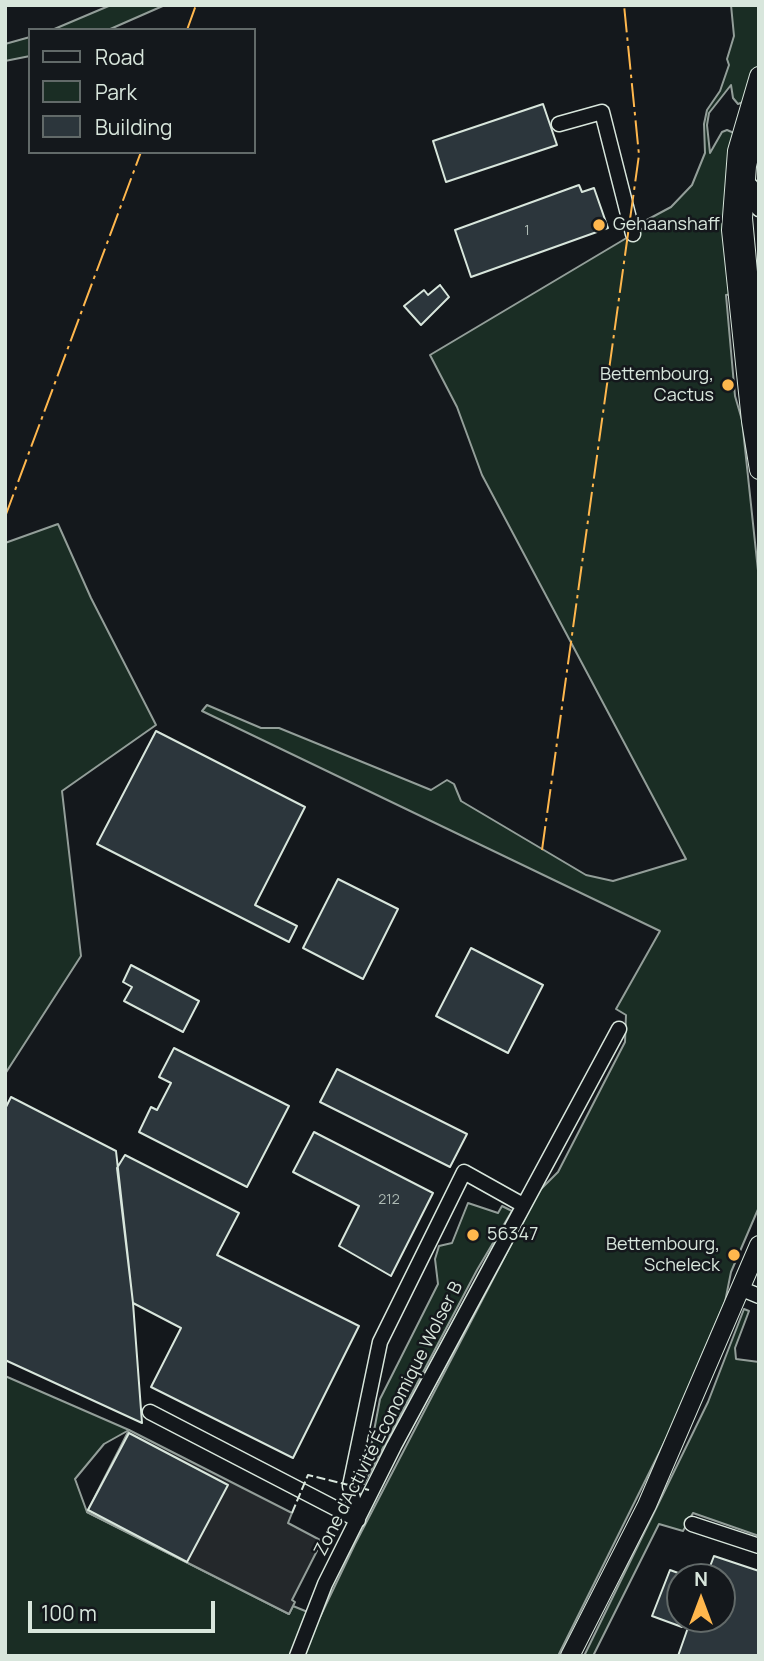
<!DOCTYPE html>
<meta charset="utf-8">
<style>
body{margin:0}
#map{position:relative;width:764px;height:1661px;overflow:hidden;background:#14181c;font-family:Manrope,sans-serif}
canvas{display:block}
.frame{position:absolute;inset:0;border:7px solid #d8e6dc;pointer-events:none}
.legend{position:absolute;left:28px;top:28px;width:228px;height:126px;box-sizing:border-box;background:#14181c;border:2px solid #626a69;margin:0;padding:9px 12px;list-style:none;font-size:21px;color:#d8e6dc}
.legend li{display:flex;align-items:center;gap:14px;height:35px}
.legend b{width:35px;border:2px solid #626a69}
.north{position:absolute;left:666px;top:1563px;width:70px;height:70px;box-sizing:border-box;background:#14181c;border:2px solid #626a69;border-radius:50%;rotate:0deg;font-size:19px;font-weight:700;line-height:28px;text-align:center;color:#d8e6dc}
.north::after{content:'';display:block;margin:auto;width:24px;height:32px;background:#ffb74d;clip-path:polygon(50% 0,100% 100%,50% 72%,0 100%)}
.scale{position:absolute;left:28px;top:1601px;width:187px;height:32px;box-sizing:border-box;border:4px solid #d8e6dc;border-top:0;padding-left:9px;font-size:21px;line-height:24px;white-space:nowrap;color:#d8e6dc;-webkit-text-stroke:5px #14181c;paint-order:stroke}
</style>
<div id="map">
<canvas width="764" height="1661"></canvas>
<div class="frame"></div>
<ul class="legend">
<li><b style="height:9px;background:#14181c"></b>Road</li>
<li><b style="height:19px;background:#1a2d24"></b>Park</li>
<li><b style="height:19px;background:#2c363c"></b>Building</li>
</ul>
<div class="north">N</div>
<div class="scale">100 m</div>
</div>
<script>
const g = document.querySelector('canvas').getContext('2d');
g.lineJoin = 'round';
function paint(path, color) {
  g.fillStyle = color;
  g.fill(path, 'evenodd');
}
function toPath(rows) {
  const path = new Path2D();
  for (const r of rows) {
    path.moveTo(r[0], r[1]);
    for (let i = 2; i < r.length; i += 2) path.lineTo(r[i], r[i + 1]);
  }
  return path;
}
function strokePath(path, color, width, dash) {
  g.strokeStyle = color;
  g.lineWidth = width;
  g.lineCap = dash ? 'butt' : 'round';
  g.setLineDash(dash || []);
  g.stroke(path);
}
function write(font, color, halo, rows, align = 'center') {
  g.font = font + ' Manrope,sans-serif';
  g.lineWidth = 5;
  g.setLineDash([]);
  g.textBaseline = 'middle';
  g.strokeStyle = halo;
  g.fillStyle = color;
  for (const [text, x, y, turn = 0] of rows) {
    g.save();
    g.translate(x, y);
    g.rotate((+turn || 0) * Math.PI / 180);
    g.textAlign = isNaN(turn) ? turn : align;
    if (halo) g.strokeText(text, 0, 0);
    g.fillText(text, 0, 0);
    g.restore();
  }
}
const green = toPath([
 [111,5,165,5,108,30,52,30,111,5],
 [731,5,759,5,759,96,738,104,733,98,731,85,709,113,707,125,710,153,722,132,727,130,734,133,732,294,726,295,735,396,742,420,759,580,759,1207,731,1272,725,1302,669,1433,558,1656,5,1656,5,1376,129,1430,104,1444,75,1479,87,1512,289,1614,293,1606,320,1617,355,1544,539,1191,558,1172,625,1042,626,1015,616,1009,660,931,202,711,207,705,261,728,279,728,431,790,447,780,454,784,461,801,586,875,613,881,686,859,482,475,457,407,430,355,645,227,643,222,671,207,692,185,705,153,704,124,707,110,720,91,729,65,727,59,734,36,731,5],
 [30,37,30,56,5,61,5,44,30,37],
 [58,524,91,598,156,725,62,791,81,956,5,1074,5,543,58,524],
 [468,1203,498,1213,502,1206,512,1211,477,1270,364,1484,380,1399,438,1284,435,1259,439,1246,452,1243,468,1203],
 [744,1309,749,1311,735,1348,736,1359,759,1362,759,1536,693,1513,683,1531,659,1524,593,1656,584,1656,708,1402,744,1309]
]);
paint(green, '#1a2d24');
strokePath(green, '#939e99', 2);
const parking = toPath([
 [129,1430,292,1513,288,1523,322,1541,292,1600,295,1602,289,1614,87,1512,129,1430]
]);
paint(parking, '#24282b');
strokePath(parking, '#939e99', 2);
const building = toPath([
 [543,104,557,145,446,182,433,141,543,104],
 [579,185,582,192,594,188,608,228,471,277,455,230,579,185],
 [440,285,449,297,421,325,404,306,424,290,428,295,440,285],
 [156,731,305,807,255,905,297,926,289,942,97,844,156,731],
 [338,879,398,909,363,979,303,948,338,879],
 [471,948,543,985,508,1053,436,1016,471,948],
 [131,965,199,1001,183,1032,124,1001,132,987,123,982,131,965],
 [174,1048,289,1106,247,1187,139,1132,151,1107,157,1110,171,1083,159,1077,174,1048],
 [337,1069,467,1134,450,1167,320,1102,337,1069],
 [11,1097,116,1151,133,1303,142,1423,5,1360,5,1109,11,1097],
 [314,1132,433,1193,391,1276,339,1246,359,1206,293,1172,314,1132],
 [125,1155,239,1213,217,1255,359,1326,293,1458,151,1387,181,1328,133,1303,117,1168,125,1155],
 [129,1433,228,1485,187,1562,88,1510,129,1433],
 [714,1556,759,1571,759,1656,678,1656,691,1619,722,1619,722,1577,706,1577,714,1556],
 [670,1570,689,1577,680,1577,680,1619,685,1619,682,1627,652,1616,670,1570]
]);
paint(building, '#2c363c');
strokePath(building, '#d8e6dc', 2);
const minor = toPath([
 [559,124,602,112,633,234],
 [751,186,751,200,759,209],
 [742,1289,759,1296],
 [150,1412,358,1520,350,1486,380,1342,464,1172,523,1205],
 [692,1524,759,1546],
 [297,1656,325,1584,394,1446,619,1029]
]);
const major = toPath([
 [759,76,737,151,731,230,751,421,759,470],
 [759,113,747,166,743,218,759,391],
 [570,1656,647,1505,759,1245]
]);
strokePath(minor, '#d8e6dc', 17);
strokePath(major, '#d8e6dc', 20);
strokePath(minor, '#14181c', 14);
strokePath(major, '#14181c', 18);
strokePath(toPath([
 [292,1513,308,1475,369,1490]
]), '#d8e6dc', 2, [9, 3.5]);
strokePath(toPath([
 [187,30,196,5],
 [5,517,141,152],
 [542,850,639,155,624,5]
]), '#ffb74d', 2, [24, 5, 3.5, 5]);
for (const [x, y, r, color] of [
 [599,225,7,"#ffb74d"],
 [728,385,7,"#ffb74d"],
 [473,1235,7,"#ffb74d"],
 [734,1255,7,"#ffb74d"]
]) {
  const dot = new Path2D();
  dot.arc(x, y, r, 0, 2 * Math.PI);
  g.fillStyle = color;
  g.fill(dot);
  strokePath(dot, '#14181c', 2.5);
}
write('14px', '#adbab4', null, [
 ["1",527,231],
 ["212",389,1200]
]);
write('18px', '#d8e6dc', '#14181c', [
 ["Gehaanshaff",613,225],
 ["Bettembourg,",714,375,"right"],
 ["Cactus",714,396,"right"],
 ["56347",487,1235],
 ["Bettembourg,",720,1245,"right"],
 ["Scheleck",720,1266,"right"]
], 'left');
write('18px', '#d8e6dc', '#14181c', [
 ["Zone d'Activité Économique Wolser B",389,1419,-63]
]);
</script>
